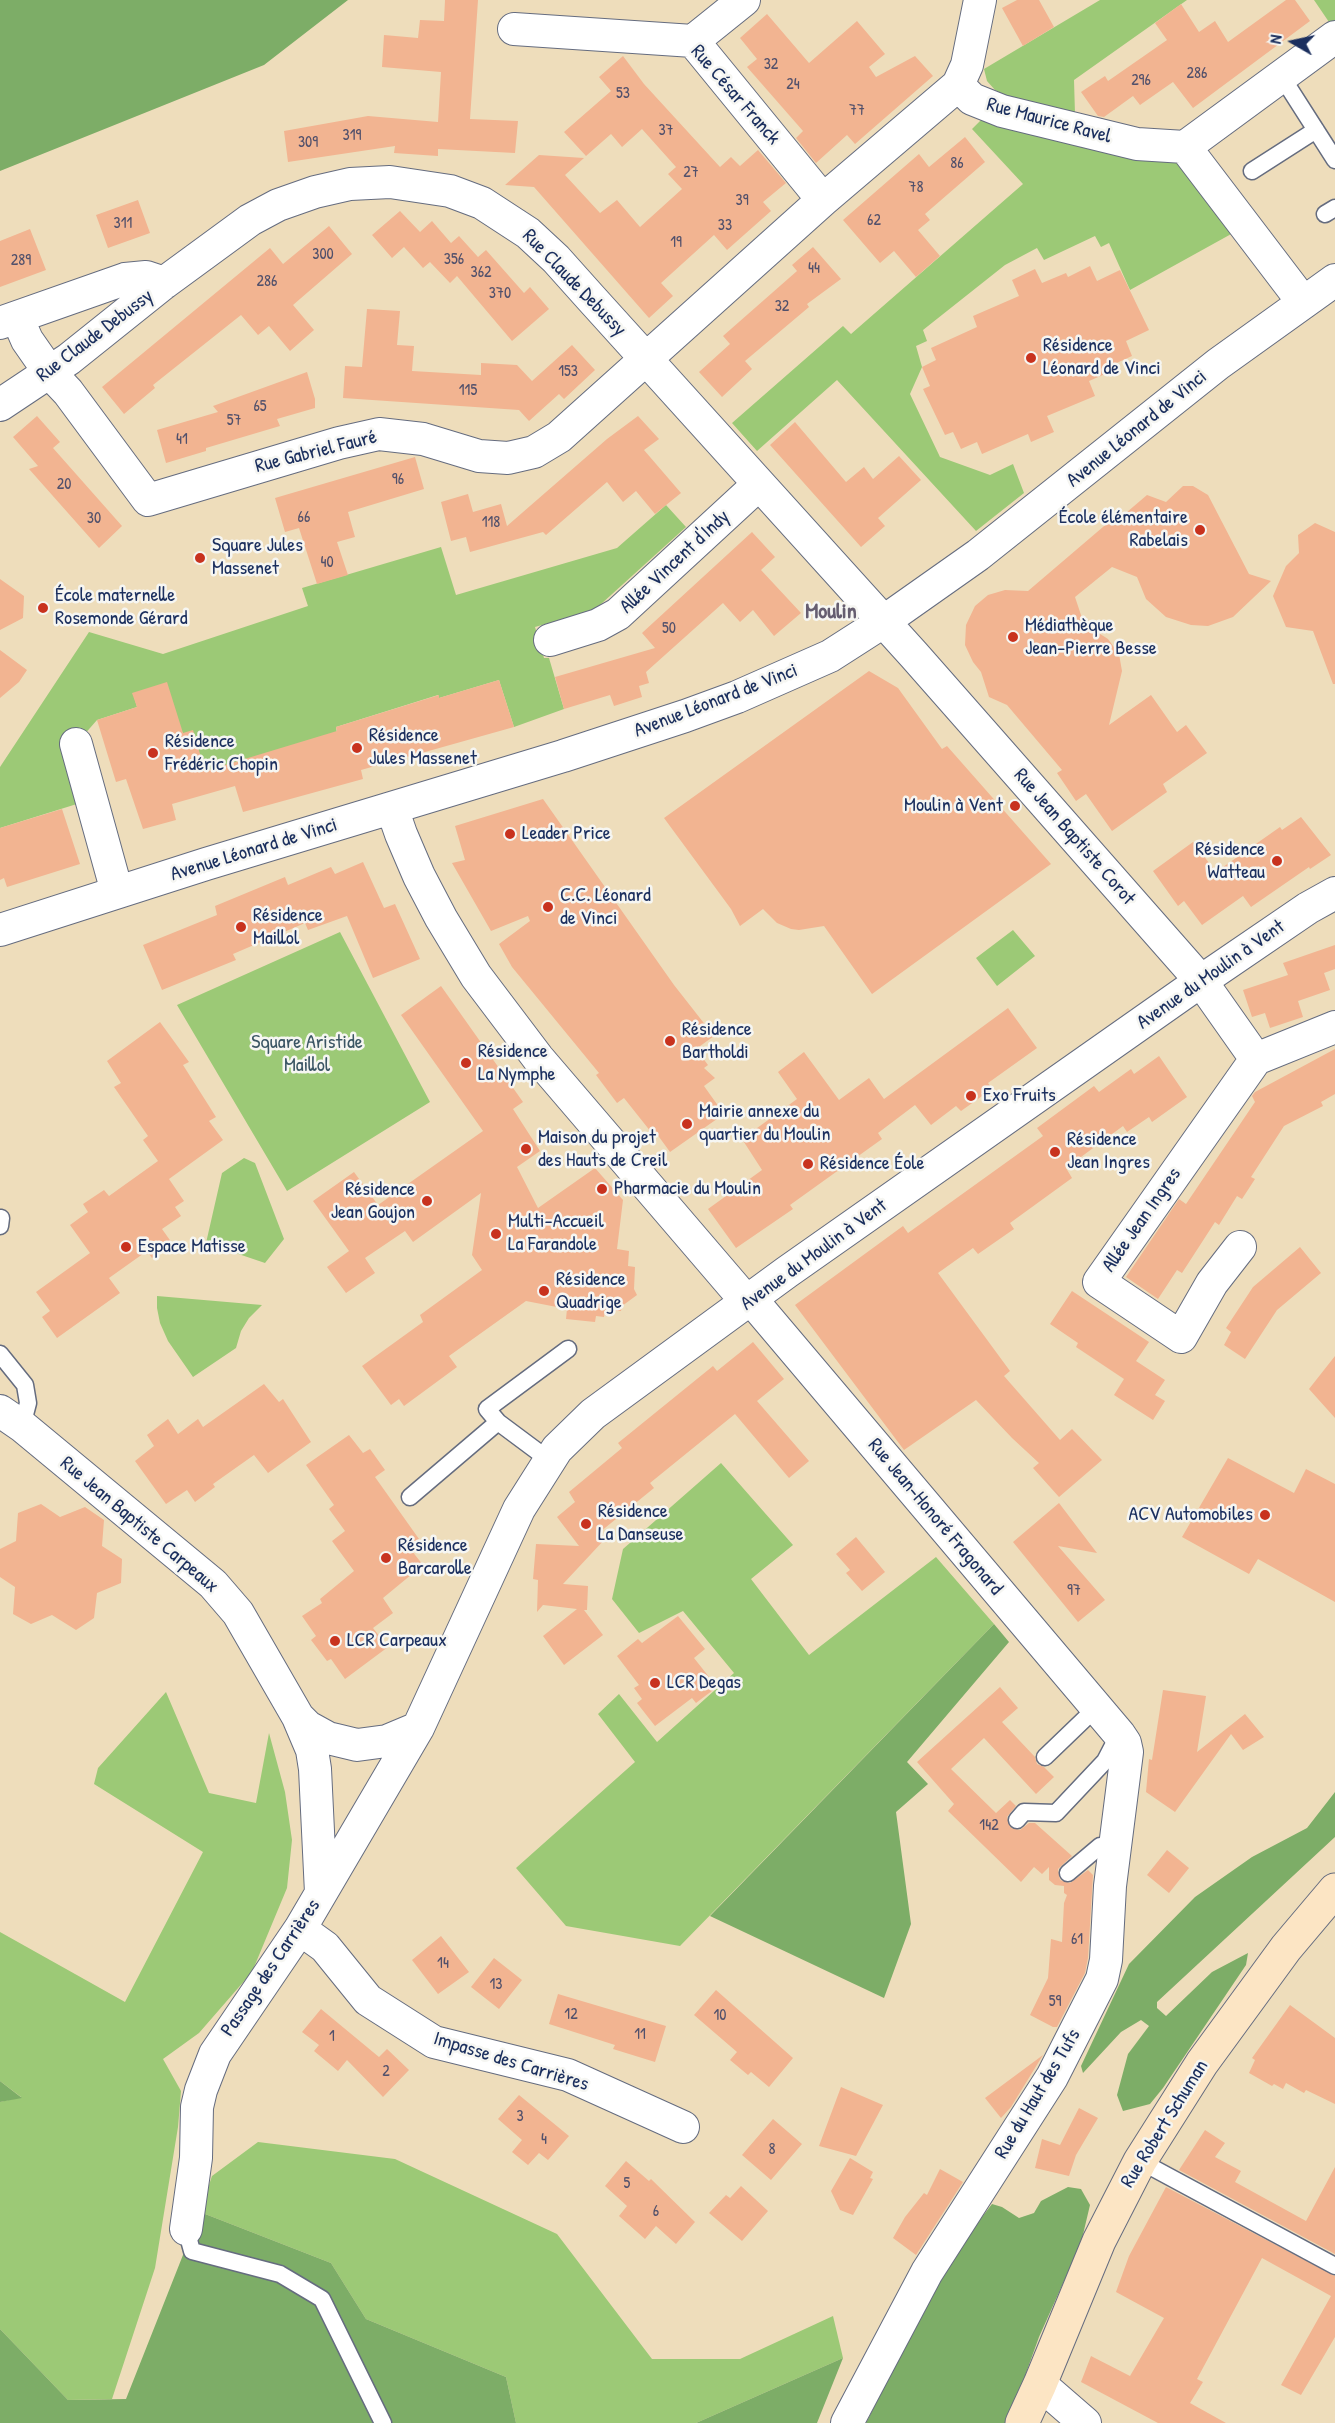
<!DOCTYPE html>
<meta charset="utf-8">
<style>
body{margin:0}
#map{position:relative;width:1335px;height:2423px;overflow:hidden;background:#edb;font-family:"Patrick Hand",sans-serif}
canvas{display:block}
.north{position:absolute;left:1263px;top:12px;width:60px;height:60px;-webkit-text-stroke:4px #f6f6f2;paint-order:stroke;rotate:279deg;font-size:16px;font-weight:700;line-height:24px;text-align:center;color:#1b2f5e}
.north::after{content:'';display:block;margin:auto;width:21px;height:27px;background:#1b2f5e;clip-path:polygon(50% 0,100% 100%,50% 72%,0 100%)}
</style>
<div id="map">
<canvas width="1335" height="2423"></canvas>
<div class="north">N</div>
</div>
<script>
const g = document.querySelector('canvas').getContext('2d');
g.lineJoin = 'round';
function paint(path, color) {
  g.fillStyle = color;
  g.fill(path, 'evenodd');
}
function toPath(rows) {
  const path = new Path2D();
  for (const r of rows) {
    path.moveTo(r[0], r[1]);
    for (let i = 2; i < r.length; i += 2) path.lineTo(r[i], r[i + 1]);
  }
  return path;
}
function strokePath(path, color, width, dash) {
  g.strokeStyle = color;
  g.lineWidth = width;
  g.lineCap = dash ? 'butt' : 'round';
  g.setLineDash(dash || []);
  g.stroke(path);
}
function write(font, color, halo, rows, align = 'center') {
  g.font = font + ' "Patrick Hand",sans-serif';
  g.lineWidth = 5;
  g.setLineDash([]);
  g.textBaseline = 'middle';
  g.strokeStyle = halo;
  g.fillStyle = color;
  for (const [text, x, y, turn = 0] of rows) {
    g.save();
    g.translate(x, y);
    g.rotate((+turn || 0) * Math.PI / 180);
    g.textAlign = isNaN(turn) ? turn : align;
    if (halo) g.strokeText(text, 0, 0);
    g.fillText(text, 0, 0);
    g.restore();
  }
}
paint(toPath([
 [1100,0,1187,0,1074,80,1075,114,1015,101,995,90,987,81,984,69],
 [1314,0,1335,0,1335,22,1331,25],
 [982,119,1130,158,1176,163,1185,166,1233,233,1130,290,1109,243,1101,247,1095,236,1044,260,1037,248,1005,265,923,330,927,341,916,346,922,367,910,394,940,457,990,475,1013,464,1024,493,976,531,837,380,757,451,732,423,843,326,851,334,1023,184,972,129],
 [666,505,686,527,600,605,591,611,535,627,544,658,549,658,564,709,514,727,499,680,439,698,438,695,336,727,337,734,205,772,183,733,133,693,137,707,97,720,76,744,80,803,0,828,0,767,89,632,163,654,308,606,302,588,441,547,456,595,617,548],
 [1013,930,1035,956,997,986,976,958],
 [340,932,430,1102,287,1191,177,1005],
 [244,1158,255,1163,284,1239,265,1263,206,1243,222,1173],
 [157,1296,262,1305,249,1318,241,1331,236,1348,193,1377,168,1341,160,1323,157,1308],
 [721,1463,793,1545,751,1579,809,1655,936,1557,994,1624,680,1946,566,1926,516,1868,635,1762,598,1714,619,1694,657,1742,734,1673,683,1611,639,1633,612,1599,623,1549],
 [166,1692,209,1793,256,1803,269,1733,285,1792,292,1840,287,1888,252,1972,199,2033,163,2059,181,2091,178,2127,155,2268,112,2399,68,2400,0,2329,0,2102,21,2097,0,2081,0,1932,125,2002,203,1852,94,1784,98,1768],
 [258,2142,395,2159,557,2234,652,2359,740,2359,833,2316,843,2358,696,2423,516,2423,506,2377,366,2319,331,2263,200,2212,212,2176]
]), '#9cc976');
paint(toPath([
 [0,0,348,0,264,65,0,171],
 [994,1624,1009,1642,907,1762,928,1784,896,1812,911,1924,884,1998,710,1916],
 [1335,1792,1335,1837,1157,2002,1157,2008,1166,2016,1212,1972,1248,1953,1246,1965,1163,2088,1150,2104,1123,2111,1117,2095,1128,2054,1149,2026,1141,2020,1121,2032,1083,2073,1081,2066,1129,1964,1195,1897,1252,1857,1307,1828],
 [0,2081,22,2098,0,2102],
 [1068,2187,1081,2189,1090,2205,1081,2243,1039,2337,1008,2423,866,2423,949,2260,992,2204,1002,2207,1019,2218,1034,2213,1041,2201],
 [200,2212,331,2263,366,2319,506,2377,516,2423,0,2423,0,2329,68,2400,126,2399],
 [843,2358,817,2423,696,2423]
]), '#7dad67');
paint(toPath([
 [445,0,478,0,470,119,518,121,515,153,438,149,438,156,394,153,395,146,288,162,284,131,368,116,438,122,441,72,382,67,384,35,418,38,420,20,444,21],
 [1017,0,1039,0,1054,27,1023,46,1002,8],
 [1286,0,1295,0,1310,21,1193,108,1173,82,1140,105,1133,96,1104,117,1098,116,1081,92,1105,76,1108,81,1167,40,1155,23,1181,4,1199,32,1215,21,1228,42],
 [767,14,809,63,857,21,885,54,869,67,876,77,915,56,933,76,855,144,847,135,816,163,796,138,803,131,747,67,757,59,740,38],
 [623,56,644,84,720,167,731,157,740,166,758,150,786,183,763,202,771,211,727,250,714,235,661,283,673,296,649,318,534,187,505,185,539,155,584,158,565,175,600,213,617,200,640,227,682,189,668,174,676,167,642,129,622,147,611,134,586,156,564,132,611,91,599,77],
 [965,137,985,162,925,214,930,220,918,230,940,256,916,277,894,251,880,263,843,220,919,154,929,167],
 [138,200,150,233,108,248,96,215],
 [400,211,420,232,432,221,451,243,459,236,478,257,486,250,524,293,530,287,549,309,512,341,457,276,450,283,430,262,423,268,404,247,392,258,372,235],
 [329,226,352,254,293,305,314,330,290,351,269,326,258,335,241,315,153,385,155,388,124,414,102,387,270,248,283,264],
 [30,229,46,270,0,287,0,241],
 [813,247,841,279,807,304,809,307,745,361,752,369,722,397,699,372,730,344,723,336,797,271,792,265],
 [1090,266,1097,281,1120,270,1149,330,1126,341,1132,356,1110,366,1112,371,1089,381,1095,396,1047,416,1054,432,1031,442,1028,434,982,454,977,442,961,449,953,432,945,435,923,389,930,386,922,367,936,360,931,348,977,327,973,316,1019,296,1012,280,1035,269,1042,283,1066,273,1068,277],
 [367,309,400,311,397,345,414,346,412,371,481,375,481,363,517,365,532,381,572,345,595,370,564,399,559,394,529,421,519,410,343,398,345,366,362,367],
 [307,372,315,399,315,408,277,419,280,426,206,448,206,451,166,463,157,430,218,412,213,406],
 [37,416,60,442,53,448,122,526,99,548,29,469,38,466,13,437],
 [638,416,659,439,644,450,681,493,655,514,636,491,623,502,607,482,546,535,543,532,470,552,466,537,451,541,441,502,468,494,473,512,501,504,507,526,607,439],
 [795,422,846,482,864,467,873,479,899,456,921,480,878,518,885,526,861,547,770,445],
 [415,457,424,489,348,512,355,537,337,542,348,575,317,584,299,528,285,532,275,498],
 [1183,486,1193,486,1208,495,1249,574,1271,581,1233,617,1208,626,1191,625,1166,617,1146,599,1137,577,1112,567,1075,597,1086,630,1097,632,1108,639,1119,654,1122,671,1109,725,1151,695,1177,732,1186,725,1207,753,1163,784,1167,792,1112,831,1086,794,1076,801,1057,773,1062,770,1007,705,989,697,981,672,973,662,965,645,966,625,975,606,988,595,1005,590,1028,591,1110,521,1113,524,1147,495,1166,502],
 [1315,523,1335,532,1335,684,1333,684,1313,631,1286,627,1273,596,1286,566,1299,553,1298,535],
 [752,532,775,557,761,570,801,613,774,636,753,610,740,622,723,603,646,672,649,683,639,686,642,697,614,706,610,695,564,709,555,677,655,648,642,633],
 [0,579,24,596,23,618,0,630],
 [0,650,27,670,19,682,0,698],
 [869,671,898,688,942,749,947,746,1051,864,872,994,824,926,799,930,791,929,777,923,763,909,740,926,731,909,664,818],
 [499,680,514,727,361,770,363,779,243,812,235,786,172,804,176,820,143,829,126,779,116,782,97,720,137,707,132,693,167,682,183,733,193,730,205,771,337,731,336,727,439,695,439,698],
 [543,799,674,985,714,1036,696,1049,708,1065,704,1068,715,1078,704,1086,724,1114,670,1152,654,1130,651,1132,624,1098,617,1103,596,1075,599,1073,512,967,499,944,530,921,528,916,491,931,452,863,465,860,455,826],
 [62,809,80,864,7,887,4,878,0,880,0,828],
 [1301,817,1331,855,1310,869,1309,867,1251,907,1243,896,1202,925,1184,901,1178,906,1153,871,1193,842,1216,872,1280,827,1282,830],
 [363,862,384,908,395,904,420,959,373,978,347,916,308,930,305,923,233,954,236,960,162,990,143,945,217,915,215,906,285,877,288,885,331,867,335,874],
 [1335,945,1335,969,1324,973,1330,990,1298,1001,1303,1017,1270,1028,1265,1013,1252,1017,1243,990,1288,975,1283,963],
 [441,986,523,1102,513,1109,540,1151,517,1167,538,1208,595,1168,623,1200,617,1249,629,1251,628,1266,635,1267,634,1289,637,1295,622,1306,621,1311,605,1310,604,1317,596,1316,595,1322,566,1319,567,1309,526,1301,449,1356,457,1367,404,1406,399,1399,391,1405,362,1366,423,1322,420,1315,482,1270,472,1255,481,1193,413,1242,405,1231,365,1258,375,1273,346,1293,327,1267,349,1251,313,1201,354,1172,378,1205,483,1131,401,1015],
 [1008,1008,1037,1048,988,1083,992,1089,961,1111,956,1106,931,1125,915,1105,878,1133,882,1139,790,1205,793,1209,736,1248,708,1209,762,1170,742,1139,797,1099,778,1072,804,1052,839,1100,869,1078,884,1099],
 [160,1022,189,1062,183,1065,216,1117,209,1121,223,1140,169,1179,184,1201,175,1207,181,1216,162,1229,172,1243,152,1258,147,1251,109,1278,120,1293,57,1338,42,1317,50,1311,36,1292,90,1253,70,1225,88,1212,83,1204,104,1190,109,1196,158,1161,143,1140,148,1136,114,1087,121,1083,107,1061],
 [1335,1049,1335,1094,1321,1102,1323,1106,1284,1126,1251,1177,1255,1179,1242,1199,1237,1196,1219,1225,1215,1222,1182,1273,1177,1270,1158,1299,1126,1277,1179,1199,1186,1204,1255,1102,1252,1096,1255,1092],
 [1159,1056,1187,1097,1152,1122,1149,1117,1127,1132,1123,1126,1066,1168,1072,1178,1010,1223,1014,1229,978,1254,973,1248,938,1273,1010,1371,1004,1376,1060,1440,1072,1429,1102,1460,1059,1497,1033,1468,1039,1463,1012,1438,976,1400,904,1450,795,1305,903,1226,908,1233,1043,1136,1037,1128,1094,1086,1099,1092,1131,1069,1134,1074],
 [1300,1247,1321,1273,1277,1310,1245,1359,1224,1345,1231,1332,1226,1328,1253,1287],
 [1072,1291,1149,1342,1136,1361,1165,1380,1155,1395,1165,1401,1153,1420,1114,1395,1124,1379,1076,1347,1078,1343,1050,1324],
 [753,1342,784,1379,757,1401,809,1461,789,1478,735,1414,650,1483,654,1488,600,1532,605,1539,563,1584,588,1586,587,1610,584,1610,603,1635,564,1665,543,1636,577,1609,543,1605,537,1612,538,1580,533,1579,536,1544,579,1546,557,1517,575,1502,569,1492,622,1448,618,1443,713,1366,717,1371],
 [1335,1356,1335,1418,1309,1389],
 [264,1384,279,1402,283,1399,311,1442,268,1473,254,1455,213,1484,215,1487,195,1502,187,1490,166,1504,135,1461,154,1446,147,1435,168,1419,178,1434,198,1419,203,1427],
 [349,1435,363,1453,370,1449,385,1470,375,1477,419,1539,408,1546,423,1565,383,1598,393,1613,373,1628,388,1647,345,1679,331,1659,327,1661,311,1640,316,1636,302,1616,322,1603,320,1599,354,1571,332,1541,345,1531,329,1509,334,1505,306,1465],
 [1228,1458,1294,1493,1306,1469,1335,1484,1335,1602,1258,1559,1249,1574,1182,1537],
 [1059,1503,1097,1553,1058,1546,1105,1600,1078,1622,1013,1542],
 [41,1504,60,1517,85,1507,104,1520,102,1546,122,1559,121,1583,97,1593,94,1618,76,1630,52,1615,31,1624,13,1614,15,1587,0,1577,0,1549,16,1541,18,1513],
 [856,1537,885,1572,862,1591,846,1573,850,1570,836,1554],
 [678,1616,705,1649,694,1658,717,1687,696,1703,692,1698,655,1726,637,1703,642,1699,634,1688,639,1685,617,1656,638,1639,642,1643],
 [1000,1687,1018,1708,1002,1722,1035,1757,1037,1764,1044,1767,1054,1777,1036,1794,984,1738,951,1769,996,1813,1010,1800,1016,1806,1007,1817,1011,1828,1020,1830,1029,1823,1035,1823,1072,1856,1058,1869,1060,1880,1070,1883,1088,1870,1093,1875,1088,1958,1085,1973,1057,2027,1053,2027,1030,2015,1048,1978,1051,1939,1062,1942,1064,1903,1067,1895,1064,1893,1064,1886,1055,1885,1049,1880,1049,1867,1042,1874,1034,1867,1021,1882,948,1811,954,1804,917,1762],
 [1163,1690,1206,1696,1197,1752,1245,1714,1264,1737,1243,1750,1231,1734,1175,1812,1146,1792,1149,1759,1152,1760],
 [1167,1850,1189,1868,1169,1893,1147,1875],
 [441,1936,469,1972,438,1994,412,1960],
 [494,1958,522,1980,499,2009,471,1987],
 [716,1990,793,2058,769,2087,751,2072,748,2075,730,2060,737,2052,694,2015],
 [558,1994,666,2026,655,2062,613,2049,615,2045,549,2024],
 [1290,2005,1335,2038,1335,2104,1306,2090,1304,2093,1286,2083,1283,2089,1274,2084,1272,2086,1249,2073,1255,2060,1252,2058],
 [321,2009,379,2057,387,2049,409,2070,383,2097,347,2060,338,2071,314,2051,319,2045,302,2032],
 [1043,2055,1011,2107,1001,2118,985,2098],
 [841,2087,883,2105,856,2156,819,2146],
 [519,2095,569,2136,548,2160,539,2153,528,2165,512,2152,522,2140,498,2119],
 [1079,2108,1098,2118,1076,2155,1069,2176,1035,2168,1042,2139,1060,2145],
 [773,2119,802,2144,771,2180,742,2155],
 [1205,2130,1225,2143,1215,2157,1241,2171,1235,2182,1306,2221,1335,2167,1335,2254,1179,2170],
 [850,2158,873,2172,870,2178,873,2179,853,2215,840,2210,831,2191],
 [626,2161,649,2181,651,2179,695,2222,676,2244,656,2226,645,2239,619,2216,627,2206,605,2186],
 [940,2169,963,2182,916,2255,893,2238,905,2217,924,2193,927,2195],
 [741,2186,768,2211,742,2241,709,2213,726,2195,730,2198],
 [1166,2187,1335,2276,1335,2337,1301,2395,1281,2385,1331,2296,1262,2258,1197,2379,1203,2382,1190,2403,1226,2423,1158,2423,1081,2382,1091,2356,1130,2376,1164,2318,1116,2292,1129,2256]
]), '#f2b491');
const service = toPath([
 [1282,77,1335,160],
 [1252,171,1316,130],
 [1325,214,1335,208],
 [0,1226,1,1218],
 [0,1354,25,1385,28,1403,22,1426],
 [498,1422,487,1409,568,1349],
 [410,1497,498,1422,549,1460],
 [1045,1757,1096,1708],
 [1017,1820,1024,1812,1056,1813,1105,1761,1119,1734],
 [1068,1873,1100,1846,1116,1846],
 [1140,2161,1335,2266],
 [186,2229,192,2251,280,2274,322,2299,383,2423]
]);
const minor = toPath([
 [514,29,693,41,823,200],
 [693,41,744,0],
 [958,85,967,65,980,0],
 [1185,147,1303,302],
 [1185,147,1335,37],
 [17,317,27,340,50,373,68,392,148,500,339,443,379,434,423,439,479,456,508,458,534,452,559,437,823,200,958,85,972,99,1002,111,1137,144,1185,147],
 [0,323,125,279,146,277,164,283],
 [0,405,69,359,164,283,250,220,278,205,315,192,350,184,390,182,450,191,482,203,528,233,556,259,590,297,914,655,1201,981,1256,1059],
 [550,640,598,625,618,614,759,484],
 [76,744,117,892],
 [392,808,401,834,419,876,441,918,476,976,538,1058,747,1302],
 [0,930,206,864,563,756,685,716,737,697,830,656,883,622,978,555,1218,364,1335,280],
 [1240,1247,1212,1283,1181,1337,1099,1282,1256,1059,1335,1027],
 [751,1299,1119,1734,1125,1743,1127,1752,1110,1886,1106,1960,1102,1979,1052,2077,927,2272,847,2423],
 [0,1411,22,1426,213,1584,238,1613,298,1717,308,1727,328,1738,357,1745,387,1741,418,1728],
 [298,1717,312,1750,315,1769,321,1893],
 [300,1929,325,1947,368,2000,434,2042,568,2075,683,2127],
 [186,2229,196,2158,197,2107,201,2090,215,2054,300,1929,418,1728,519,1509,557,1449,593,1414,787,1272,1201,981,1308,908,1335,893],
 [1040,2384,1085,2423]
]);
const secondary = toPath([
 [1022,2423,1040,2384,1099,2241,1140,2161,1202,2063,1286,1948,1335,1890]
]);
strokePath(service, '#656c7f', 19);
strokePath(minor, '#656c7f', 34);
strokePath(secondary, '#656c7f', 35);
strokePath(service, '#fff', 16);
strokePath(minor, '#fff', 32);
strokePath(secondary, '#fce5c4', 33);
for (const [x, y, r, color] of [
 [1031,358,6,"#c8321e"],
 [1200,530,6,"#c8321e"],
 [200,558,6,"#c8321e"],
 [43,608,6,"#c8321e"],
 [1013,637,6,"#c8321e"],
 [357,748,6,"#c8321e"],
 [153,753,6,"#c8321e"],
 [1015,806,6,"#c8321e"],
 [510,834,6,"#c8321e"],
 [1277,861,6,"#c8321e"],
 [548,907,6,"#c8321e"],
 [241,927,6,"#c8321e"],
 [670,1041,6,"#c8321e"],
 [466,1063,6,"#c8321e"],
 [971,1096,6,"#c8321e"],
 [687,1124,6,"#c8321e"],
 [526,1149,6,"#c8321e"],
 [1055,1152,6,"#c8321e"],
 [808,1164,6,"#c8321e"],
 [602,1189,6,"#c8321e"],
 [427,1201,6,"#c8321e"],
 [496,1234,6,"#c8321e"],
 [126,1247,6,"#c8321e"],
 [544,1291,6,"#c8321e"],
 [1265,1515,6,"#c8321e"],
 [586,1524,6,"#c8321e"],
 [386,1558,6,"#c8321e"],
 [335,1641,6,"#c8321e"],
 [655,1683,6,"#c8321e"]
]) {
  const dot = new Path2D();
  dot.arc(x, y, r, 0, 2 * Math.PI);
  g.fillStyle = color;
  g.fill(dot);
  strokePath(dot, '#f6f6f2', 2);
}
write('16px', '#51506b', null, [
 ["32",771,65],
 ["286",1197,74],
 ["296",1141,81],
 ["24",793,85],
 ["53",623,94],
 ["77",857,111],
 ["37",666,131],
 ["319",352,136],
 ["309",308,143],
 ["86",957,164],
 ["27",691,173],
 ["78",916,188],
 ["39",742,201],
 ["62",874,221],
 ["311",123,224],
 ["33",725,226],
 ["19",676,243],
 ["300",323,255],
 ["356",454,260],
 ["289",21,261],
 ["44",814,269],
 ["362",481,273],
 ["286",267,282],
 ["370",500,294],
 ["32",782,307],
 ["153",568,372],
 ["115",468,391],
 ["65",260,407],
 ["57",234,421],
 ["41",182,440],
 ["96",398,480],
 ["20",64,485],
 ["66",304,518],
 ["30",94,519],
 ["118",491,523],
 ["40",327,563],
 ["50",669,629],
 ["97",1074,1591],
 ["142",989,1826],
 ["61",1077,1940],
 ["14",443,1964],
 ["13",496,1985],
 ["59",1055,2002],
 ["12",571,2015],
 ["10",720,2016],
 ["11",640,2035],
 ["1",332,2037],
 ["2",386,2072],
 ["3",520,2117],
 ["4",544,2140],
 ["8",772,2150],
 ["5",627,2184],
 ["6",656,2212]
]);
write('20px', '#1b2f5e', '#f6f6f2', [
 ["Rue César Franck",735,95,49],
 ["Rue Maurice Ravel",1049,121,15],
 ["Rue Claude Debussy",574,283,46],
 ["Rue Claude Debussy",95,336,-37],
 ["Avenue Léonard de Vinci",1137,429,-39],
 ["Rue Gabriel Fauré",316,452,-14],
 ["Allée Vincent d'Indy",675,562,-43],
 ["Avenue Léonard de Vinci",716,701,-21],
 ["Rue Jean Baptiste Corot",1074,837,49],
 ["Avenue Léonard de Vinci",254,850,-17],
 ["Avenue du Moulin à Vent",1211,975,-35],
 ["Allée Jean Ingres",1142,1220,-55],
 ["Avenue du Moulin à Vent",814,1255,-36],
 ["Rue Jean-Honoré Fragonard",935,1517,50],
 ["Rue Jean Baptiste Carpeaux",139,1525,40],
 ["Passage des Carrières",271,1968,-56],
 ["Impasse des Carrières",511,2062,17],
 ["Rue du Haut des Tufs",1038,2094,-59],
 ["Rue Robert Schuman",1165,2124,-58]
]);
write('20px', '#1b2f5e', '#f6f6f2', [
 ["Résidence",1043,346],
 ["Léonard de Vinci",1043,369],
 ["École élémentaire",1188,518,"right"],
 ["Rabelais",1188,541,"right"],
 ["Square Jules",212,546],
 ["Massenet",212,569],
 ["École maternelle",55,596],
 ["Rosemonde Gérard",55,619],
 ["Médiathèque",1025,626],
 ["Jean-Pierre Besse",1025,649],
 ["Résidence",369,736],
 ["Jules Massenet",369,759],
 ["Résidence",165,742],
 ["Frédéric Chopin",165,765],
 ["Moulin à Vent",1003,806,"right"],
 ["Leader Price",522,834],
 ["Résidence",1265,850,"right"],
 ["Watteau",1265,873,"right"],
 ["C.C. Léonard",560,896],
 ["de Vinci",560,919],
 ["Résidence",253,916],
 ["Maillol",253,939],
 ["Résidence",682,1030],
 ["Bartholdi",682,1053],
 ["Résidence",478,1052],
 ["La Nymphe",478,1075],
 ["Exo Fruits",983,1096],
 ["Mairie annexe du",699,1112],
 ["quartier du Moulin",699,1135],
 ["Maison du projet",538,1138],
 ["des Hauts de Creil",538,1161],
 ["Résidence",1067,1140],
 ["Jean Ingres",1067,1163],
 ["Résidence Éole",820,1164],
 ["Pharmacie du Moulin",614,1189],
 ["Résidence",415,1190,"right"],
 ["Jean Goujon",415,1213,"right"],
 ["Multi-Accueil",508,1222],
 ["La Farandole",508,1245],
 ["Espace Matisse",138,1247],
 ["Résidence",556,1280],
 ["Quadrige",556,1303],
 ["Résidence",598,1512],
 ["La Danseuse",598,1535],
 ["ACV Automobiles",1253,1515,"right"],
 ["Résidence",398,1546],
 ["Barcarolle",398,1569],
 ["LCR Carpeaux",347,1641],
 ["LCR Degas",667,1683]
], 'left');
write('20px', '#3b5664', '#f6f6f2', [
 ["Square Aristide",307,1043],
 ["Maillol",307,1066]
]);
write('bold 22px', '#665e70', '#f6f6f2', [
 ["Moulin",831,612]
]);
</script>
